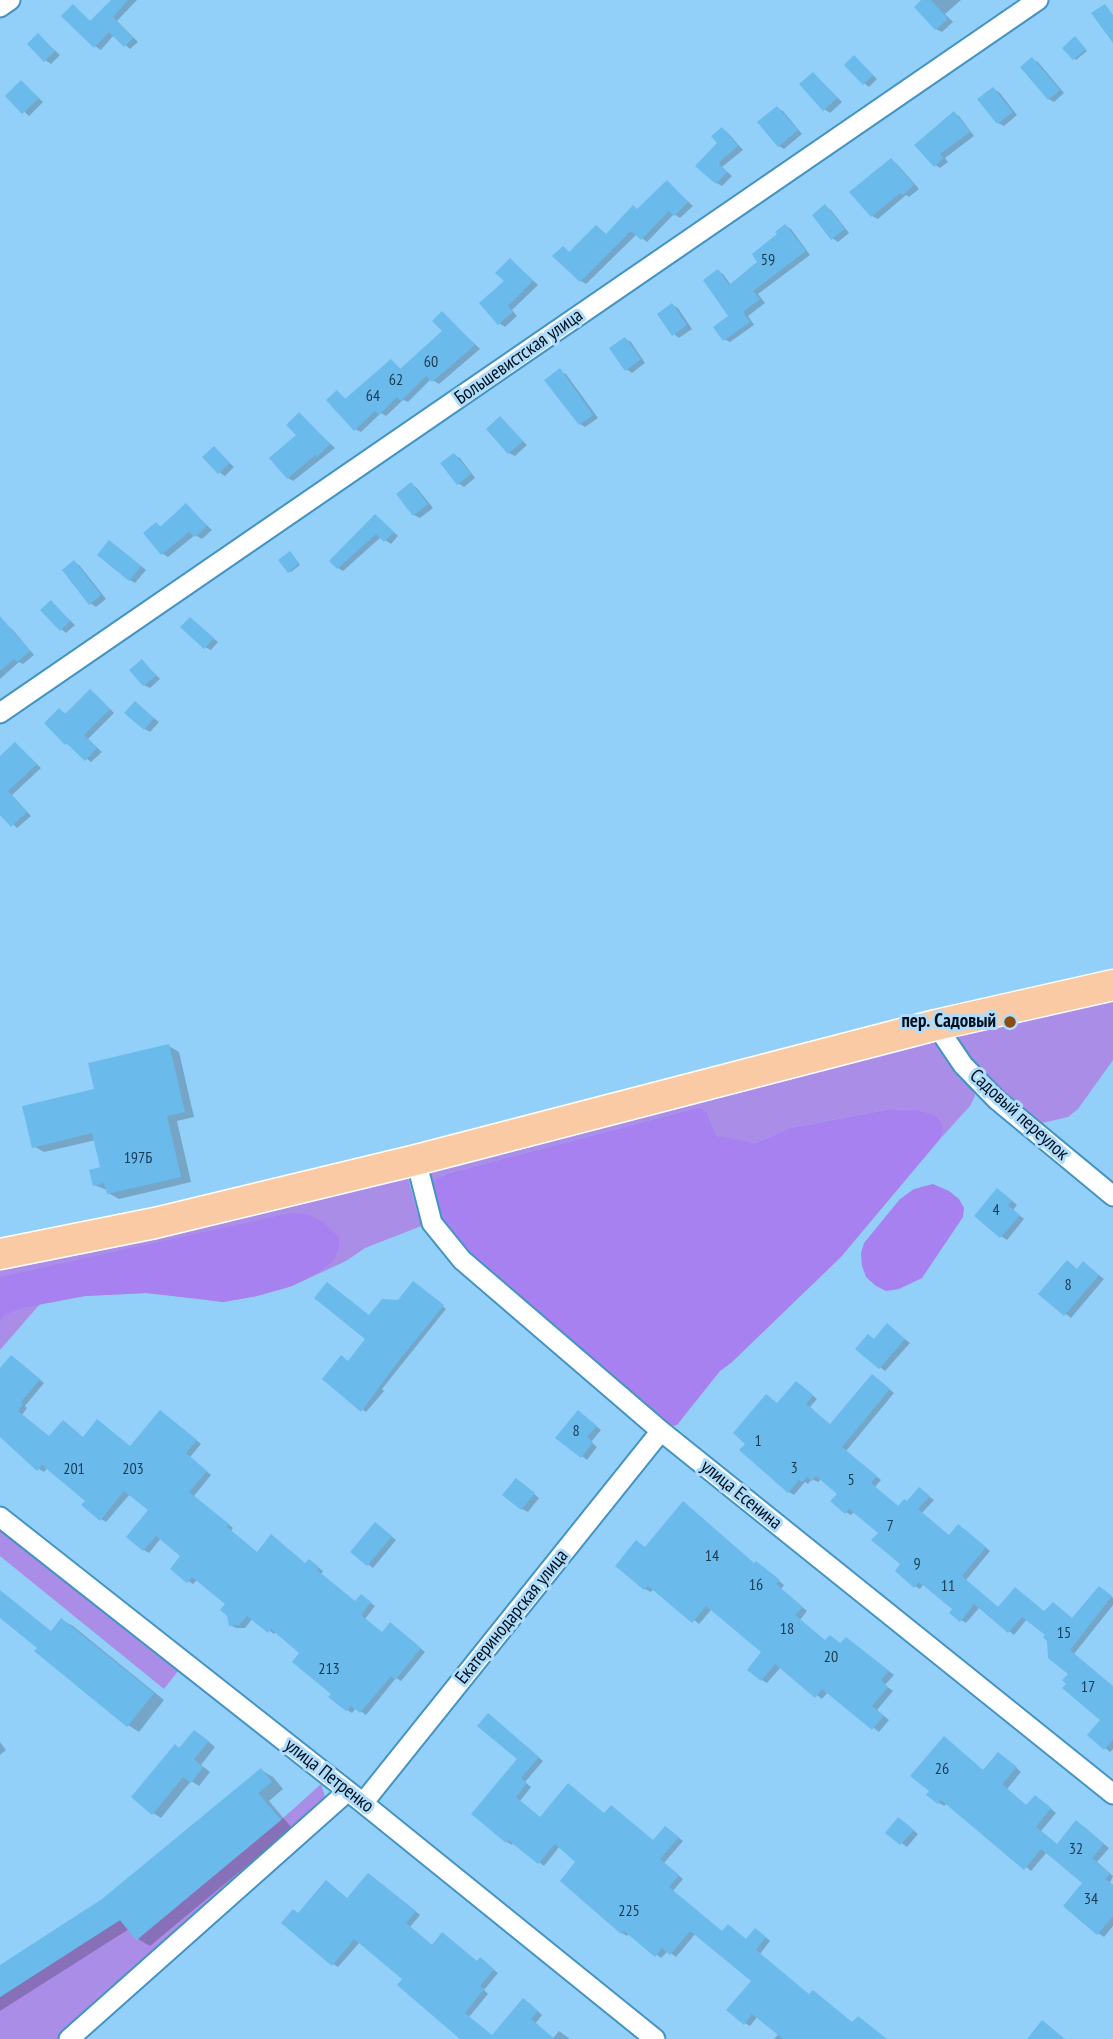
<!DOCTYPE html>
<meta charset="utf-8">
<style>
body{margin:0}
canvas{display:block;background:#92d0f9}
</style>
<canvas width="1113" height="2039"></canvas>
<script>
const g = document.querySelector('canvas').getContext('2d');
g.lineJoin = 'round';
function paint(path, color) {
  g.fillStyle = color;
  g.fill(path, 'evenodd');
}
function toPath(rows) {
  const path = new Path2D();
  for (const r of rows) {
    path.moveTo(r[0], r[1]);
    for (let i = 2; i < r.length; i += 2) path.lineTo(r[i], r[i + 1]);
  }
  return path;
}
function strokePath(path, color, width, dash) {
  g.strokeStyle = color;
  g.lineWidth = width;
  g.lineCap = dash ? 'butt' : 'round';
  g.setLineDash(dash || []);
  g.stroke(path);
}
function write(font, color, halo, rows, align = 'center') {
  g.font = font + ' "PT Sans Narrow",sans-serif';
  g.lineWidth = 6;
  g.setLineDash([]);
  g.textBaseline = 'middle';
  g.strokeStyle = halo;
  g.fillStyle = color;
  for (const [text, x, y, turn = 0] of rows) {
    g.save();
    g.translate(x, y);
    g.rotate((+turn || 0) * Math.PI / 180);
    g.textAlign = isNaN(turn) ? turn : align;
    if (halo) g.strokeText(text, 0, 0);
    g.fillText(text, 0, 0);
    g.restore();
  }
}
paint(toPath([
 [1113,998,1113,1060,1078,1109,1068,1117,1042,1123,1029,1118,955,1046,955,1034],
 [934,1038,974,1090,975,1096,970,1106,940,1139,944,1131,916,1110,890,1109,790,1128,755,1143,730,1140,717,1136,707,1112,700,1107,449,1173,433,1180,430,1187,427,1170],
 [407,1174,418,1215,424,1225,365,1248,346,1261,292,1286,257,1296,223,1302,173,1294,146,1293,85,1296,40,1304,0,1350,0,1269,157,1236],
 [0,1529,178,1671,164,1689,0,1556],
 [321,1784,326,1800,58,2039,0,2039,0,1997,120,1920,137,1940,281,1820]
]), '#aa8de7');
paint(toPath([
 [700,1107,707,1112,717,1136,755,1143,790,1128,890,1109,916,1110,934,1115,940,1121,944,1131,940,1139,841,1257,731,1363,720,1371,677,1425,672,1426,660,1420,463,1248,441,1225,430,1187,433,1180,449,1173],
 [933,1184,949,1191,959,1199,964,1208,963,1217,922,1278,899,1289,886,1291,876,1286,866,1277,862,1266,861,1253,864,1243,900,1199,914,1189],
 [291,1213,308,1214,324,1223,339,1237,339,1247,334,1260,319,1272,292,1286,257,1296,223,1302,146,1293,85,1296,22,1308,4,1315,0,1320,0,1277]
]), '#a781ef');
paint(toPath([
 [113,0,137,0,117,21,138,42,130,49,114,35,101,50,95,46,73,6,91,22],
 [924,0,961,0,945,14,953,22,942,32,936,29],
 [38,35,60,55,51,64,45,60],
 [1077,40,1087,51,1076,60,1064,48],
 [854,57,877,79,869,87,864,83],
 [1032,59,1038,62,1064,93,1054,102,1049,99],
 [814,74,842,102,830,113,824,109],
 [21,82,43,102,29,116,7,96],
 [993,89,999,92,1017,115,1004,126,998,123],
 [777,108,783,111,802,134,784,149,779,146],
 [954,113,959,116,974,136,945,158,948,162,940,168,935,165],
 [722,129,727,132,743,150,722,167,732,176,722,186,717,183],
 [891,160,897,164,919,189,909,197,906,195,878,219,872,216],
 [667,182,693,206,680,218,674,214,647,242,637,234,586,284,581,281,563,248,571,253,597,227,607,235,639,210],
 [826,207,831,210,849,233,838,242,832,238],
 [786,226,791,229,810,255,758,294,765,303,748,316,754,325,730,342,724,339,730,317,718,271,723,274,731,285,760,262],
 [511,260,538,285,512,310,517,316,505,327,499,323],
 [672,305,678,308,692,329,679,338,674,334],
 [442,313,480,349,439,384,431,379,408,402,403,400,386,416,381,413,361,432,355,429,337,392,347,400,391,361,402,370,444,331],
 [625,339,631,342,645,363,632,373,626,369],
 [560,371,566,374,598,418,585,427,580,424],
 [299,415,335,448,293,481,288,478,298,435],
 [500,418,527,445,515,456,509,453],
 [214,448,234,467,225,476,219,472],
 [454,455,460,458,475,478,464,487,458,483],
 [411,484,417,488,433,508,420,518,414,515],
 [186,505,212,530,202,539,195,535,168,557,163,554,145,533,156,524,162,527],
 [381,520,398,536,391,544,381,537,343,571,338,568],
 [115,545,146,570,135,583,130,580],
 [292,554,300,565,291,572,289,571],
 [74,562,80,566,106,599,96,607,90,603],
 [51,602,75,625,66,633,61,629],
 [190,619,218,642,211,650,205,647],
 [7,626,12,629,34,655,23,664,19,662,0,679,0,632],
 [142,661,160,679,150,688,144,685],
 [96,695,114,713,88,739,102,752,91,762,66,743,60,710,67,715],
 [135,703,159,722,150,732,145,729],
 [15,744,41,768,12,795,31,816,17,828,0,812,0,758],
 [169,1046,179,1052,194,1117,177,1121,191,1182,119,1199,108,1193,107,1190,94,1185,102,1169,96,1140,44,1152,33,1146,96,1090],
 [1003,1193,1017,1205,1013,1210,1024,1219,1007,1240,1001,1236],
 [1089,1267,1104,1279,1071,1318,1040,1294,1078,1270],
 [418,1285,446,1309,382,1389,384,1391,366,1412,324,1379,348,1362,368,1339,370,1317,398,1302],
 [892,1329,910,1343,885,1371,857,1349],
 [17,1360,44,1383,25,1406,27,1408,22,1415,50,1438,84,1438,131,1448,165,1415,201,1444,190,1457,211,1475,194,1496,233,1528,231,1531,258,1553,306,1564,314,1564,323,1571,321,1574,356,1603,366,1599,375,1606,365,1619,383,1634,396,1628,425,1652,401,1681,396,1678,366,1715,356,1708,352,1713,347,1710,301,1653,276,1632,274,1634,253,1618,245,1628,236,1628,230,1625,228,1604,198,1579,193,1584,188,1581,183,1556,161,1538,149,1553,144,1550,151,1510,130,1494,106,1522,101,1519,87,1500,48,1467,44,1472,39,1469,8,1442,0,1431,0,1373],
 [878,1379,894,1393,846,1451,881,1480,875,1487,899,1507,924,1493,934,1500,922,1513,950,1537,964,1529,990,1551,966,1580,999,1608,1045,1613,1073,1619,1105,1591,1113,1598,1113,1605,1074,1654,1113,1687,1113,1749,1110,1752,1089,1735,1103,1719,1047,1635,1027,1619,1014,1635,980,1607,966,1623,961,1620,954,1609,924,1584,920,1589,915,1586,903,1564,880,1532,855,1511,851,1515,846,1512,839,1493,821,1479,818,1482,812,1479,808,1484,805,1482,794,1495,789,1492,778,1405,802,1386,817,1399,810,1407,831,1426],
 [584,1416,601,1430,591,1442,597,1447,587,1460,582,1456],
 [522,1484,539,1498,528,1512,522,1509],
 [380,1527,396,1540,373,1568,352,1552],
 [646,1548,762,1566,784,1585,781,1589,807,1611,800,1620,826,1642,841,1645,852,1642,894,1675,885,1685,893,1691,877,1710,889,1720,879,1732,828,1692,822,1699,781,1667,767,1683,762,1680,764,1652,712,1609,699,1624,654,1588,651,1592,645,1589,617,1565],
 [5,1596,52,1632,62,1620,73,1626,164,1700,139,1732,128,1725,0,1616,0,1603],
 [489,1715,543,1761,525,1782,531,1787,520,1801,541,1818,605,1815,654,1842,671,1831,683,1841,664,1863,683,1879,673,1891,723,1933,747,1941,756,1930,761,1933,770,1941,760,1954,810,1996,854,2024,886,2039,774,2039,779,2033,758,2016,750,2026,745,2023,753,1981,696,1933,676,1957,668,1951,661,1958,629,1933,627,1936,622,1933,605,1918,578,1861,560,1846,544,1866,514,1842,512,1845,507,1842,519,1758],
 [202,1736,215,1747,201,1765,210,1772,199,1786,191,1781,161,1818,153,1813,180,1749],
 [945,1738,984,1771,1005,1758,1021,1772,1007,1789,1027,1806,1041,1800,1056,1813,1041,1831,1058,1845,1083,1826,1109,1848,1097,1862,1113,1876,1110,1883,1113,1885,1113,1926,1104,1937,1098,1933,1085,1883,1047,1852,1031,1871,947,1803,944,1806,939,1803],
 [0,1742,6,1750,0,1755],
 [261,1770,273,1777,283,1789,269,1801,292,1828,150,1946,138,1939,129,1929,0,2011,0,1967,103,1900],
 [904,1822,918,1834,907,1847,887,1832],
 [374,1878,420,1915,410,1927,433,1946,478,1962,485,1963,498,1973,484,1990,488,1994,469,2017,493,2037,529,2003,542,2015,535,2024,553,2038,559,2031,570,2039,462,2039,404,1979,360,1942,338,1967,333,1964,299,1915,349,1899]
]), '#0003');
paint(toPath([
 [111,0,128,0,113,17,133,38,124,47,109,32,94,48,61,16,73,4,90,21],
 [921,0,931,0,948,19,935,30,914,7],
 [1105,4,1113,15,1113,43,1091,13],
 [38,33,55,51,44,62,27,44],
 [1075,36,1086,49,1073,60,1062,48],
 [854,55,873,75,863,85,844,65],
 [1032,57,1060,90,1048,100,1020,67],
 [813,72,837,98,823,111,799,84],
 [21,80,39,98,22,114,5,96],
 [993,87,1013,112,997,124,977,99],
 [777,106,798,130,778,147,757,122],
 [954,111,970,132,940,154,943,158,934,167,914,145],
 [722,127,738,146,718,163,727,172,716,184,695,166,717,143,711,136],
 [891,158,914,185,903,195,900,193,871,217,849,192],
 [667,180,688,202,674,216,669,211,641,240,631,231,580,282,552,256,563,246,569,252,596,225,606,234,633,205,637,209],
 [825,204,845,229,831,240,812,215],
 [785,224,806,251,753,291,760,299,743,312,750,322,723,341,713,327,728,316,703,280,718,269,729,285,757,262,752,254,777,234,775,232],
 [510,258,533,281,508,306,513,312,498,325,479,303,504,281,495,273],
 [672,303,687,325,672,336,657,314],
 [442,311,475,345,432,382,426,376,401,401,397,397,379,415,375,411,354,431,326,400,337,390,345,399,391,359,400,369,442,331,432,321],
 [625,337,641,359,625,371,609,348],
 [560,368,593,415,579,425,544,380],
 [299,412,330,444,317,457,315,455,287,479,269,458,296,435,286,425],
 [500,416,523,441,508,454,486,429],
 [214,446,230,463,218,474,202,457],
 [454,453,471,474,457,485,440,463],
 [411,482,428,504,413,516,396,494],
 [186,503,207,526,195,537,189,532,161,555,143,533,156,522,160,527],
 [375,514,394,532,384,542,376,534,337,569,329,561],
 [109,540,141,566,129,581,97,555],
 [290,551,299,563,288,573,278,560],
 [74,560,101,595,89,605,62,570],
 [51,600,70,621,60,631,40,610],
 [0,616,30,651,17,662,14,659,0,671],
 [190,617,214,638,204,649,180,627],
 [142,659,156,676,143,686,129,670],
 [90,689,110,709,84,735,97,748,85,761,66,743,65,745,44,723,59,708,65,714],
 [135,701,154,718,144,730,124,713],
 [15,742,37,764,8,791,27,812,11,827,0,815,0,756],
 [169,1044,185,1112,167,1116,181,1177,107,1194,104,1183,93,1186,89,1170,100,1167,92,1133,32,1148,22,1106,94,1089,88,1063],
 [997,1188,1012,1201,1008,1205,1020,1215,1000,1238,974,1216],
 [1067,1260,1077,1269,1083,1261,1099,1275,1064,1316,1038,1294],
 [413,1281,444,1305,400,1359,361,1412,322,1379,341,1355,348,1361,365,1339,314,1298,327,1282,369,1315,382,1299,398,1300],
 [887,1323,905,1339,879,1369,855,1349,868,1334,874,1339],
 [11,1355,40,1379,21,1402,23,1404,18,1411,49,1436,63,1420,83,1437,97,1419,130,1446,160,1410,197,1440,186,1453,207,1471,189,1492,229,1524,227,1527,257,1552,271,1534,305,1563,309,1559,319,1567,317,1570,355,1601,361,1594,371,1602,361,1615,382,1632,390,1622,421,1648,395,1680,391,1676,360,1713,351,1706,346,1711,328,1697,331,1694,292,1662,299,1653,271,1629,268,1633,247,1616,239,1625,229,1626,227,1616,220,1610,225,1604,192,1577,187,1583,170,1569,180,1556,156,1536,143,1551,126,1537,148,1510,124,1491,100,1521,81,1505,85,1501,42,1465,37,1471,0,1437,0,1368],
 [872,1374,890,1389,842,1447,877,1476,871,1483,898,1506,904,1499,907,1501,919,1487,930,1496,918,1509,949,1535,958,1524,986,1547,962,1576,998,1607,1015,1587,1044,1611,1053,1602,1072,1618,1099,1586,1112,1596,1070,1650,1113,1686,1113,1740,1104,1750,1087,1735,1100,1720,1062,1688,1066,1684,1062,1680,1068,1674,1048,1658,1047,1641,1043,1637,1045,1635,1022,1617,1008,1633,974,1604,960,1622,949,1613,952,1609,919,1582,914,1588,895,1571,900,1564,871,1540,878,1533,849,1509,845,1514,830,1501,837,1494,816,1476,812,1481,807,1477,802,1482,799,1480,788,1493,739,1450,745,1444,733,1433,766,1394,777,1403,796,1381,813,1395,806,1404,830,1424],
 [578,1410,597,1426,587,1437,593,1442,581,1458,555,1438],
 [516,1478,535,1493,521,1510,502,1495],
 [683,1501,754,1563,756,1561,780,1580,776,1584,803,1607,795,1615,825,1640,830,1635,840,1643,846,1637,889,1671,881,1680,888,1687,872,1706,884,1716,872,1730,822,1689,815,1698,775,1664,761,1681,747,1670,761,1652,706,1606,692,1623,648,1586,644,1590,615,1566,636,1540,645,1547],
 [375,1522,392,1536,367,1566,350,1552],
 [0,1590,51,1631,61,1618,154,1693,127,1727,34,1651,37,1648,0,1618],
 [488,1713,539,1757,521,1778,527,1783,516,1797,540,1817,568,1783,604,1813,611,1805,653,1840,665,1826,679,1837,660,1859,679,1875,669,1887,722,1931,728,1924,746,1939,755,1928,766,1937,756,1950,809,1994,813,1990,852,2022,858,2016,887,2039,783,2039,752,2014,744,2025,726,2010,751,1981,690,1931,670,1955,662,1948,655,1957,624,1931,621,1934,560,1881,575,1862,555,1844,538,1864,508,1840,506,1843,471,1814,517,1759,477,1726],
 [194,1730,209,1741,194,1759,203,1767,191,1783,183,1777,152,1815,131,1797,175,1744,179,1748],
 [944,1736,983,1770,998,1752,1017,1767,1002,1784,1026,1805,1035,1795,1051,1808,1036,1827,1057,1844,1076,1820,1104,1844,1092,1858,1110,1873,1105,1879,1113,1885,1113,1916,1097,1935,1063,1906,1082,1883,1041,1849,1024,1870,941,1800,938,1804,926,1795,929,1791,910,1776],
 [261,1768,272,1782,258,1793,281,1820,136,1940,120,1920,0,1997,0,1965,102,1899],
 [898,1817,914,1830,900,1845,885,1833],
 [368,1873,416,1911,406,1923,432,1945,442,1932,477,1961,480,1957,494,1969,480,1986,484,1989,465,2013,492,2035,523,1998,538,2011,531,2019,555,2039,460,2039,397,1985,402,1979,354,1939,332,1966,281,1923,293,1909,298,1913,326,1880,347,1898],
 [1042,2020,1065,2039,1027,2039]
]), '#6abaec');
const street = toPath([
 [0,7,10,0],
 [0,713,1038,0],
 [936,1025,963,1065,997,1100,1113,1196],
 [416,1160,432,1223,462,1260,661,1431,1113,1794],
 [0,1517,363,1803,655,2039],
 [363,1803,661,1431],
 [69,2039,348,1791]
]);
const primary = toPath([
 [0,1254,155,1223,416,1160,936,1025,1113,985]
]);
strokePath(street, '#4394c4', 23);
strokePath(primary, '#fff', 33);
strokePath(street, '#fff', 19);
strokePath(primary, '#facaa4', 30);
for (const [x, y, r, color] of [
 [1010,1022,7,"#8a4c10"]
]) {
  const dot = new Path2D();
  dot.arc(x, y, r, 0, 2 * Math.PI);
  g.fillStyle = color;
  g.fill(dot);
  strokePath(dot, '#aedcfa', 2.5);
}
write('16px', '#1a3a51', null, [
 ["59",768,260],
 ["60",431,362],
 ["62",396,380],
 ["64",373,396],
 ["197Б",138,1158],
 ["4",996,1210],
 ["8",1068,1285],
 ["8",576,1431],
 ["1",758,1441],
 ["3",794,1468],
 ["201",74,1469],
 ["203",133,1469],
 ["5",851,1480],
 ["7",890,1526],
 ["14",712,1556],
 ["9",917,1564],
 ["16",756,1585],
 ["11",948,1586],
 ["18",787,1629],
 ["15",1064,1633],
 ["20",831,1657],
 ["213",329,1669],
 ["17",1088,1687],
 ["26",942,1769],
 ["32",1076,1849],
 ["34",1091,1899],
 ["225",629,1911]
]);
write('19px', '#000f1d', '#aedcfa', [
 ["Большевистская улица",519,357,-35],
 ["Садовый переулок",1019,1115,42],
 ["улица Есенина",741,1495,39],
 ["Екатеринодарская улица",512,1617,-51],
 ["улица Петренко",329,1776,38]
]);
write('bold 19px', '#000f1d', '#aedcfa', [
 ["пер. Садовый",996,1022]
], 'right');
</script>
